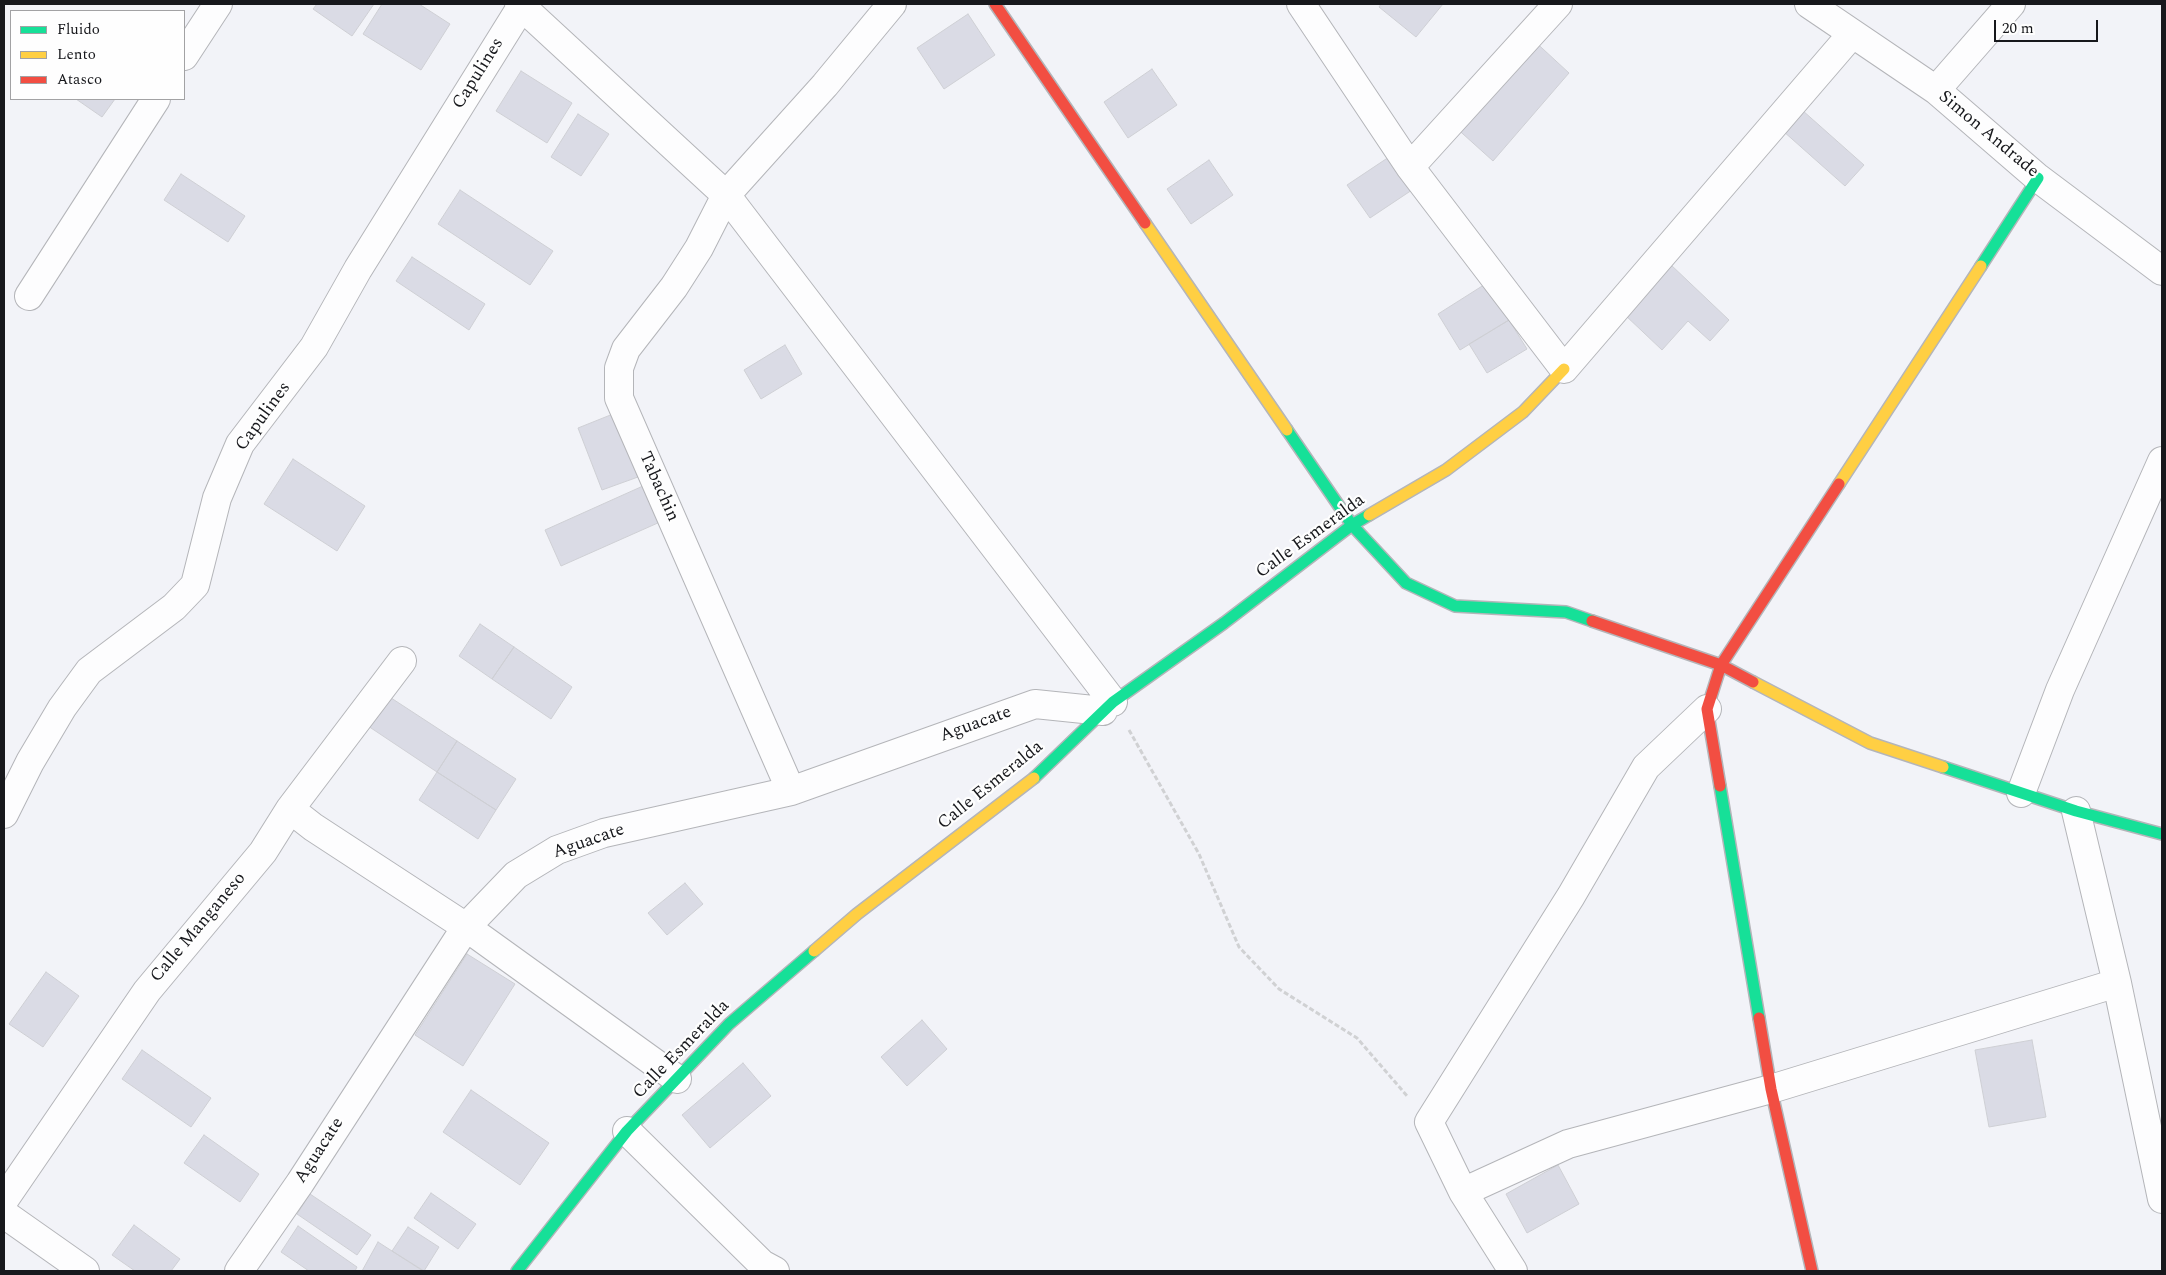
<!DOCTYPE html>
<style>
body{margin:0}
#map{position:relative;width:2166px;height:1275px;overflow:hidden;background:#f2f3f8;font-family:Spectral,serif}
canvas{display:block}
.frame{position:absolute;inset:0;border:5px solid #17181c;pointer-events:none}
.legend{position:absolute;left:10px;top:10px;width:175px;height:90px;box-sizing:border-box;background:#fefefe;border:1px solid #a2a2a4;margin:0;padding:6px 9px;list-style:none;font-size:15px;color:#17181c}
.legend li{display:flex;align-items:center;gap:10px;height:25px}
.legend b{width:25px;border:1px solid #a2a2a4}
.scale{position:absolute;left:1994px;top:20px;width:104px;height:22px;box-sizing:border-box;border:2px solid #17181c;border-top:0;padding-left:6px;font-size:15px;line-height:18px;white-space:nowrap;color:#17181c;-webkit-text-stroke:4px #fefefe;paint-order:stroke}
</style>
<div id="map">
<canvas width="2166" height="1275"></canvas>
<div class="frame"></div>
<ul class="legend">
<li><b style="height:6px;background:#16e098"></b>Fluido</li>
<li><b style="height:6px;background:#ffcf43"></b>Lento</li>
<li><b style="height:6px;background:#f24e42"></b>Atasco</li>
</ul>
<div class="scale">20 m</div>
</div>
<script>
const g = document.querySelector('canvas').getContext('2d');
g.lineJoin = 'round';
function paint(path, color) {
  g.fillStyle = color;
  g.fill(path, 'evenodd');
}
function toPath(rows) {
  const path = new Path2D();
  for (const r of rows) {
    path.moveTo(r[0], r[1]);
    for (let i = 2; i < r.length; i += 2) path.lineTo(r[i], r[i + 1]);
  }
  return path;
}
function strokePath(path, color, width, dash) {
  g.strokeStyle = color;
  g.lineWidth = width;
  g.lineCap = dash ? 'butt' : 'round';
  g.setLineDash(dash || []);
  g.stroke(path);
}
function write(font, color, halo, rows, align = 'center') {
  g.font = font + ' Spectral,serif';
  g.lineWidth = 4.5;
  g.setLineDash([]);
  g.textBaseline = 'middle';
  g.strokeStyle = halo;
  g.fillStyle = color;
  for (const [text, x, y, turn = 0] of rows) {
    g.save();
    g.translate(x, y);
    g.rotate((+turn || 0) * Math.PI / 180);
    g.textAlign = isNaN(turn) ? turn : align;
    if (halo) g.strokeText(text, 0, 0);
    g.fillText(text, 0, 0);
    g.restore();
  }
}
const building = toPath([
 [317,4,374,4,352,36,313,9,317,4],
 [382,4,419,4,450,24,421,70,363,34,382,4],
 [1381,4,1443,4,1416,37,1379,7,1381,4],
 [968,14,995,55,944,89,917,48,968,14],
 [1530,37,1569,73,1493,161,1453,125,1530,37],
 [1152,69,1177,105,1128,138,1104,102,1152,69],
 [521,71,572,103,547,143,496,111,521,71],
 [76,99,115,99,102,117,76,99],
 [1802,110,1864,165,1845,186,1783,131,1802,110],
 [578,114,609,134,581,176,551,157,578,114],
 [1392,155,1415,188,1370,218,1347,185,1392,155],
 [1209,160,1233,195,1191,224,1167,189,1209,160],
 [181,174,245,216,228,242,164,200,181,174],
 [460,190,553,251,530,285,438,224,460,190],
 [412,257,485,304,469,330,396,281,412,257],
 [1670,264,1729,320,1710,341,1688,321,1662,350,1624,314,1670,264],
 [1487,283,1509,320,1460,350,1438,314,1487,283],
 [1509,320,1527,349,1487,373,1469,344,1509,320],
 [785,345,802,374,761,399,744,370,785,345],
 [613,414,638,477,602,490,578,428,613,414],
 [293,459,365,506,337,551,264,504,293,459],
 [643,486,660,522,561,566,545,530,643,486],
 [480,624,514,647,492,679,459,656,480,624],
 [514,647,572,687,551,719,492,679,514,647],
 [382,692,457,741,437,772,362,722,382,692],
 [457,741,516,779,496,810,437,772,457,741],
 [437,772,496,810,478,839,419,800,437,772],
 [685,883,703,904,667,935,648,913,685,883],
 [467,954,515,984,463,1066,415,1035,467,954],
 [46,972,79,996,43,1047,9,1024,46,972],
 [922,1020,947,1049,907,1086,881,1057,922,1020],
 [2032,1040,2046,1117,1989,1127,1975,1050,2032,1040],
 [142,1050,211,1098,191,1127,122,1079,142,1050],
 [743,1063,771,1096,710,1148,682,1115,743,1063],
 [471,1090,549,1143,520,1185,443,1132,471,1090],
 [204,1135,259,1174,240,1202,184,1163,204,1135],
 [1558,1165,1579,1204,1527,1233,1506,1194,1558,1165],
 [431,1193,476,1224,458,1249,414,1218,431,1193],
 [310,1194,371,1235,357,1255,297,1214,310,1194],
 [134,1225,180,1259,171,1271,135,1271,112,1255,134,1225],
 [298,1226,357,1267,355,1271,309,1271,281,1252,298,1226],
 [408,1227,439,1247,424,1271,392,1251,408,1227],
 [378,1242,392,1251,423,1271,362,1271,378,1242]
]);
paint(building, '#dadbe5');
strokePath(building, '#cecfd4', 1);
const street = toPath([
 [519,4,726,195,1113,702],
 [1301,4,1410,167,1564,369,1852,34],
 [1809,4,1936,90,2038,178,2162,271],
 [184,56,218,4],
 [1936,90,2011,4],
 [1410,167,1558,4],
 [29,296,156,99],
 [791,791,619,398,619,368,626,349,674,287,699,248,726,195,825,85,892,4],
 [2021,793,2060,690,2162,461],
 [290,809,313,827,466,927,677,1079],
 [2076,811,2117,983,2162,1199],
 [4,814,30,762,62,708,89,671,174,607,195,585,217,498,240,444,314,347,358,269,523,4],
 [627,1131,762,1264,775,1271],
 [1463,1192,1568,1144,1771,1089,2117,983],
 [4,1200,147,991,263,852,290,809,402,661],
 [4,1214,85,1271],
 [239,1271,300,1183,466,927,516,875,557,850,604,833,791,791,1035,704,1103,711],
 [1513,1271,1463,1192,1429,1122,1571,896,1646,767,1707,709]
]);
const fast = toPath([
 [1981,266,2038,178],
 [1287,430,1352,525,1406,583,1455,606,1566,612,1592,621],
 [1943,767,2076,811,2162,834],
 [1034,778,1113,702,1224,623,1352,525,1369,515],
 [1720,786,1759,1018],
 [517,1271,627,1131,729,1024,814,951]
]);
const slow = toPath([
 [1145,223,1287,430],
 [1839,484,1981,266],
 [1369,515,1446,470,1523,412,1564,369],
 [1753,682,1870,743,1943,767],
 [814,951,857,914,1034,778]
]);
const jam = toPath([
 [995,4,1145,223],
 [1592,621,1721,665,1753,682],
 [1720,786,1707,709,1721,665,1839,484],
 [1759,1018,1771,1089,1812,1271]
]);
strokePath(street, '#b4b5b9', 30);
strokePath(fast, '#b4b5b9', 14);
strokePath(slow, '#b4b5b9', 14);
strokePath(jam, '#b4b5b9', 14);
strokePath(toPath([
 [1129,730,1199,854,1239,947,1279,989,1357,1038,1408,1097]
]), '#d0d1d3', 3, [5, 2.5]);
strokePath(street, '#fdfdfe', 28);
strokePath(fast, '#16e098', 11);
strokePath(slow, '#ffcf43', 11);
strokePath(jam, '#f24e42', 11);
write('18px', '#17181c', '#fefefe', [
 ["Capulines",479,74,-58],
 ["Simon Andrade",1988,135,40],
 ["Capulines",264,417,-54],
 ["Tabachin",658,487,66],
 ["Calle Esmeralda",1311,537,-36],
 ["Aguacate",976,725,-20],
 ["Calle Esmeralda",991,786,-39],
 ["Aguacate",589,842,-19],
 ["Calle Manganeso",199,928,-50],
 ["Calle Esmeralda",682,1050,-46],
 ["Aguacate",320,1151,-57]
]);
</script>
